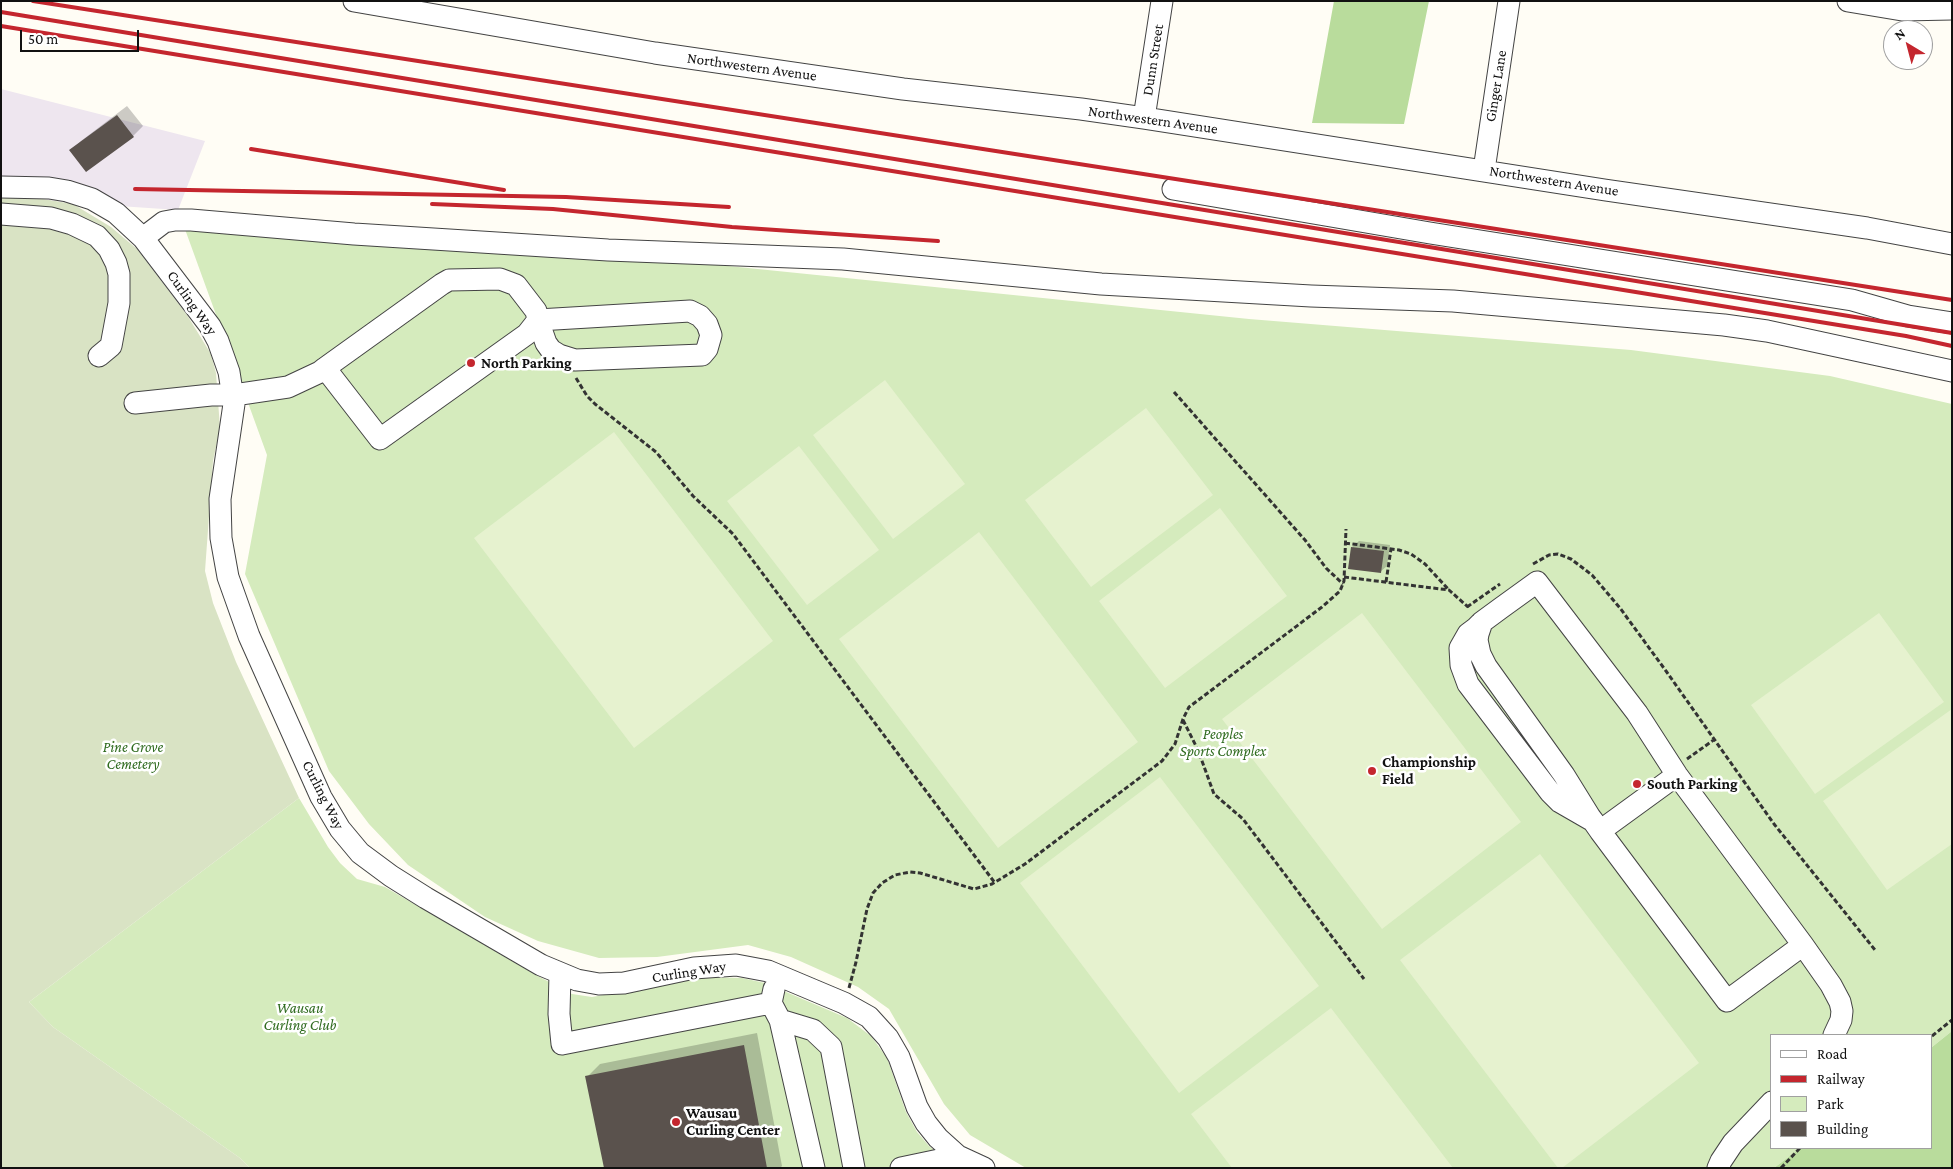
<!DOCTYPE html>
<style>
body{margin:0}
#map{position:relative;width:1953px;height:1169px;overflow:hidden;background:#fffdf5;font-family:"Crimson Pro",serif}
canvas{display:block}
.frame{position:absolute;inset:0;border:2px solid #111;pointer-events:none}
.legend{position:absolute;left:1770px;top:1034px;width:162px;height:115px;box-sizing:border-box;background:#fff;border:1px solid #a0a0a0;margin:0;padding:6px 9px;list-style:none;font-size:15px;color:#111}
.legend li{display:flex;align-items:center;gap:10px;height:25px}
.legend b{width:25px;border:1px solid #a0a0a0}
.north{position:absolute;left:1883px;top:20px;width:50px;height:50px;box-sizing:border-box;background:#fff;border:1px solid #a0a0a0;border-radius:50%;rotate:323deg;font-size:14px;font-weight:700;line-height:20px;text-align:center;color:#111}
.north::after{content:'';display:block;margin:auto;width:18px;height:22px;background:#c4262e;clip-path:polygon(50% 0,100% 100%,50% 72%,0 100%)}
.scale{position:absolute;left:20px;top:30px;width:119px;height:22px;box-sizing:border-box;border:2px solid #111;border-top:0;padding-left:6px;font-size:15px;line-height:18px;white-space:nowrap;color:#111;-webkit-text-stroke:4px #fff;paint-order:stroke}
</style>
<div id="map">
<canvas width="1953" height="1169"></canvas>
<div class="frame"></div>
<ul class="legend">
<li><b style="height:6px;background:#fff"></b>Road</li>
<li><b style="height:6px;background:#c4262e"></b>Railway</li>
<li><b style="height:14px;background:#d5ebbd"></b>Park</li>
<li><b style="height:14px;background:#5a524d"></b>Building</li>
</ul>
<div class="north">N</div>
<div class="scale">50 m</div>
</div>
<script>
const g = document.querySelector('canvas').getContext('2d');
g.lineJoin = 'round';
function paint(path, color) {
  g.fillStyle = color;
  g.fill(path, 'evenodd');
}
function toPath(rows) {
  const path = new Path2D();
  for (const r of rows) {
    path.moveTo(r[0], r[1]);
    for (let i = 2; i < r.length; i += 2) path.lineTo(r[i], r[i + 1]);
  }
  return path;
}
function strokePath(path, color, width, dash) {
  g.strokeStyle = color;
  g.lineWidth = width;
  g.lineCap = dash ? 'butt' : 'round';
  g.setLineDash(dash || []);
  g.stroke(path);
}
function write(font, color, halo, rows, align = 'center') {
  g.font = font + ' "Crimson Pro",serif';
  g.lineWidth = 5;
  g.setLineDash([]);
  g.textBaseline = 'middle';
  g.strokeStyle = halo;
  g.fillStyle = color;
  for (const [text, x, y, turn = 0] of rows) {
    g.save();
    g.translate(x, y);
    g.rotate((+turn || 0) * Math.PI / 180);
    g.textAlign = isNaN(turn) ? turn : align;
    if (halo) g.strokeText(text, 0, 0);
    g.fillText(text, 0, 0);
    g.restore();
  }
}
paint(toPath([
 [1,89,205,141,178,210,1,198]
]), '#eee6ef');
paint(toPath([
 [178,210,1249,319,1631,350,1830,376,1952,404,1952,1031,1932,1047,1932,1035,1772,1035,1772,1148,1800,1148,1774,1168,1026,1168,970,1135,944,1104,889,1009,858,987,791,957,748,945,657,957,599,958,538,941,485,917,408,865,369,824,329,771,245,574,267,455],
 [299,798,328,847,340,863,357,879,385,887,534,974,572,994,592,997,705,977,742,978,765,983,847,1018,871,1036,887,1058,906,1112,917,1132,929,1146,956,1168,250,1168,240,1158,53,1027,29,1002]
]), '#d5ebbd');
paint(toPath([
 [1334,1,1429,1,1404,124,1312,123],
 [1952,1031,1952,1168,1774,1168,1800,1148,1932,1148,1932,1047]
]), '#b9dc9c');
paint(toPath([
 [1,195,25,196,73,204,111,227,137,249,187,315,211,354,216,373,220,428,213,461,205,571,213,603,236,662,299,798,29,1002,53,1027,240,1158,250,1168,1,1168]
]), '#d9e3c4');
paint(toPath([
 [885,380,965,484,893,539,813,435],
 [1146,408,1213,495,1091,587,1025,500],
 [614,432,773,641,634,748,474,538],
 [799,446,879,550,807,605,727,501],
 [1220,508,1287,596,1165,688,1099,601],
 [979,532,1138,742,998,848,839,639],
 [1362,613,1521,822,1382,929,1222,719],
 [1879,613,1944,702,1815,794,1751,705],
 [1952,709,1952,844,1887,890,1823,801],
 [1160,777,1319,986,1179,1093,1020,883],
 [1540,854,1699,1063,1562,1168,1558,1168,1400,960],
 [1331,1008,1453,1168,1232,1168,1191,1114]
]), '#e6f2cf');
paint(toPath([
 [127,106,143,126,133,136,71,151,81,141],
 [1359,541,1390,545,1387,566,1380,572,1352,547],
 [757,1033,782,1166,780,1168,605,1168,587,1077,600,1064]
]), '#0003');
paint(toPath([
 [117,115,134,137,86,172,69,150],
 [1351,547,1384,551,1381,573,1348,569],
 [744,1045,767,1168,604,1168,585,1076]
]), '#5a524d');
const minor = toPath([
 [354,1,655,53,903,89,1081,109,1144,118,1605,190,1867,228,1952,244],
 [1848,1,1902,10,1952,9],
 [1144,118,1162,1],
 [1484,170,1509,1],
 [1,187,49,188,67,191,92,199,116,213,143,238,210,326,218,341,229,372,234,404,220,499,221,538,228,577,249,636,321,797,340,829,360,853,391,876,426,898,541,965,577,980,599,984,624,983,694,968,736,965,768,971,844,1003,869,1017,888,1038,899,1057,917,1107,926,1123,938,1138,958,1156,984,1168],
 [1173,189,1430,233,1852,300,1908,316,1952,323],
 [1,214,51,218,72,224,97,236,109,249,116,263,119,274,119,303,111,346,99,356],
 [143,238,164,222,175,220,191,220,354,234,608,250,843,259,1101,284,1311,296,1453,301,1724,325,1767,331,1952,371],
 [135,403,211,395,234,395,288,387,320,372,325,368,442,284,449,280,500,279,516,285,536,311,538,320,546,343,551,350,559,355,575,360,702,355,707,349,711,335,707,324,700,316,690,311,538,320,527,334,380,439,325,368],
 [1482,622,1478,634,1477,640,1480,654,1486,666,1564,775,1590,817,1593,821,1600,831,1727,1001,1803,945,1677,775,1637,713,1537,582,1501,608,1482,622,1476,628,1468,634,1460,648,1461,665,1468,684,1550,792,1560,802,1593,821],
 [1600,831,1677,775],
 [1803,945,1831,985,1840,1002,1842,1011,1841,1020,1834,1035],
 [560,974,559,1014,562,1044,771,1003],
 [774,989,771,1003,780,1020,814,1168],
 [780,1020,813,1030,831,1047,854,1168],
 [901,1168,958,1156],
 [1718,1168,1721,1161,1733,1143,1772,1102]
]);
strokePath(minor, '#444', 23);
strokePath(toPath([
 [576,378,587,396,595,404,656,452,693,496,733,534,995,883],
 [1174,392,1305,540,1326,568,1343,584],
 [1345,543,1399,550,1411,554,1425,564,1449,590],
 [1533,564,1549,555,1558,554,1571,559,1592,575,1620,608,1666,671,1774,824,1875,950],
 [1344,577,1449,590,1468,607],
 [1386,582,1391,549],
 [1467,607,1500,584],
 [1183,720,1198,750,1214,794,1243,819,1364,979],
 [1687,759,1715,739],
 [849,988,856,962,867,909,873,893,882,883,895,875,910,872,920,873,974,889,992,884,1025,864,1162,761,1175,744,1183,719,1189,707,1322,607,1340,591,1344,581,1346,529],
 [1932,1036,1952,1020],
 [1781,1168,1800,1148]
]), '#333', 3, [5, 2.5]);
strokePath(minor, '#fff', 21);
strokePath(toPath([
 [33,1,1952,300],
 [1,12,1952,333],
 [1,26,1906,336,1952,346],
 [251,149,504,190],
 [135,189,566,197,729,207],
 [432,204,553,209,732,227,938,241]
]), '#c4262e', 4);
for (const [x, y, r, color] of [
 [471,363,5,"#c4262e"],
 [1372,771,5,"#c4262e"],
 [1637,784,5,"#c4262e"],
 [676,1122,5,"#c4262e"]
]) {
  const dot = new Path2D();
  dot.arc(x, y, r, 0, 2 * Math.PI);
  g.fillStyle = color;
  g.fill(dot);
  strokePath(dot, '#fff', 2);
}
write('15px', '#111', '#fff', [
 ["Dunn Street",1153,60,-81],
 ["Northwestern Avenue",752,67,8],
 ["Ginger Lane",1496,86,-81],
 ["Northwestern Avenue",1153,120,8],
 ["Northwestern Avenue",1554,181,9],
 ["Curling Way",192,303,55],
 ["Curling Way",323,795,63],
 ["Curling Way",689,972,-9]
]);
write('bold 15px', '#111', '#fff', [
 ["North Parking",481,363],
 ["Championship",1382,762],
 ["Field",1382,779],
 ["South Parking",1647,784],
 ["Wausau",686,1113],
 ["Curling Center",686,1130]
], 'left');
write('italic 15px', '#2f6b1f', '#fff', [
 ["Peoples",1223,734],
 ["Sports Complex",1223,751],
 ["Pine Grove",133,747],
 ["Cemetery",133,764],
 ["Wausau",300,1008],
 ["Curling Club",300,1025]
]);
</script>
